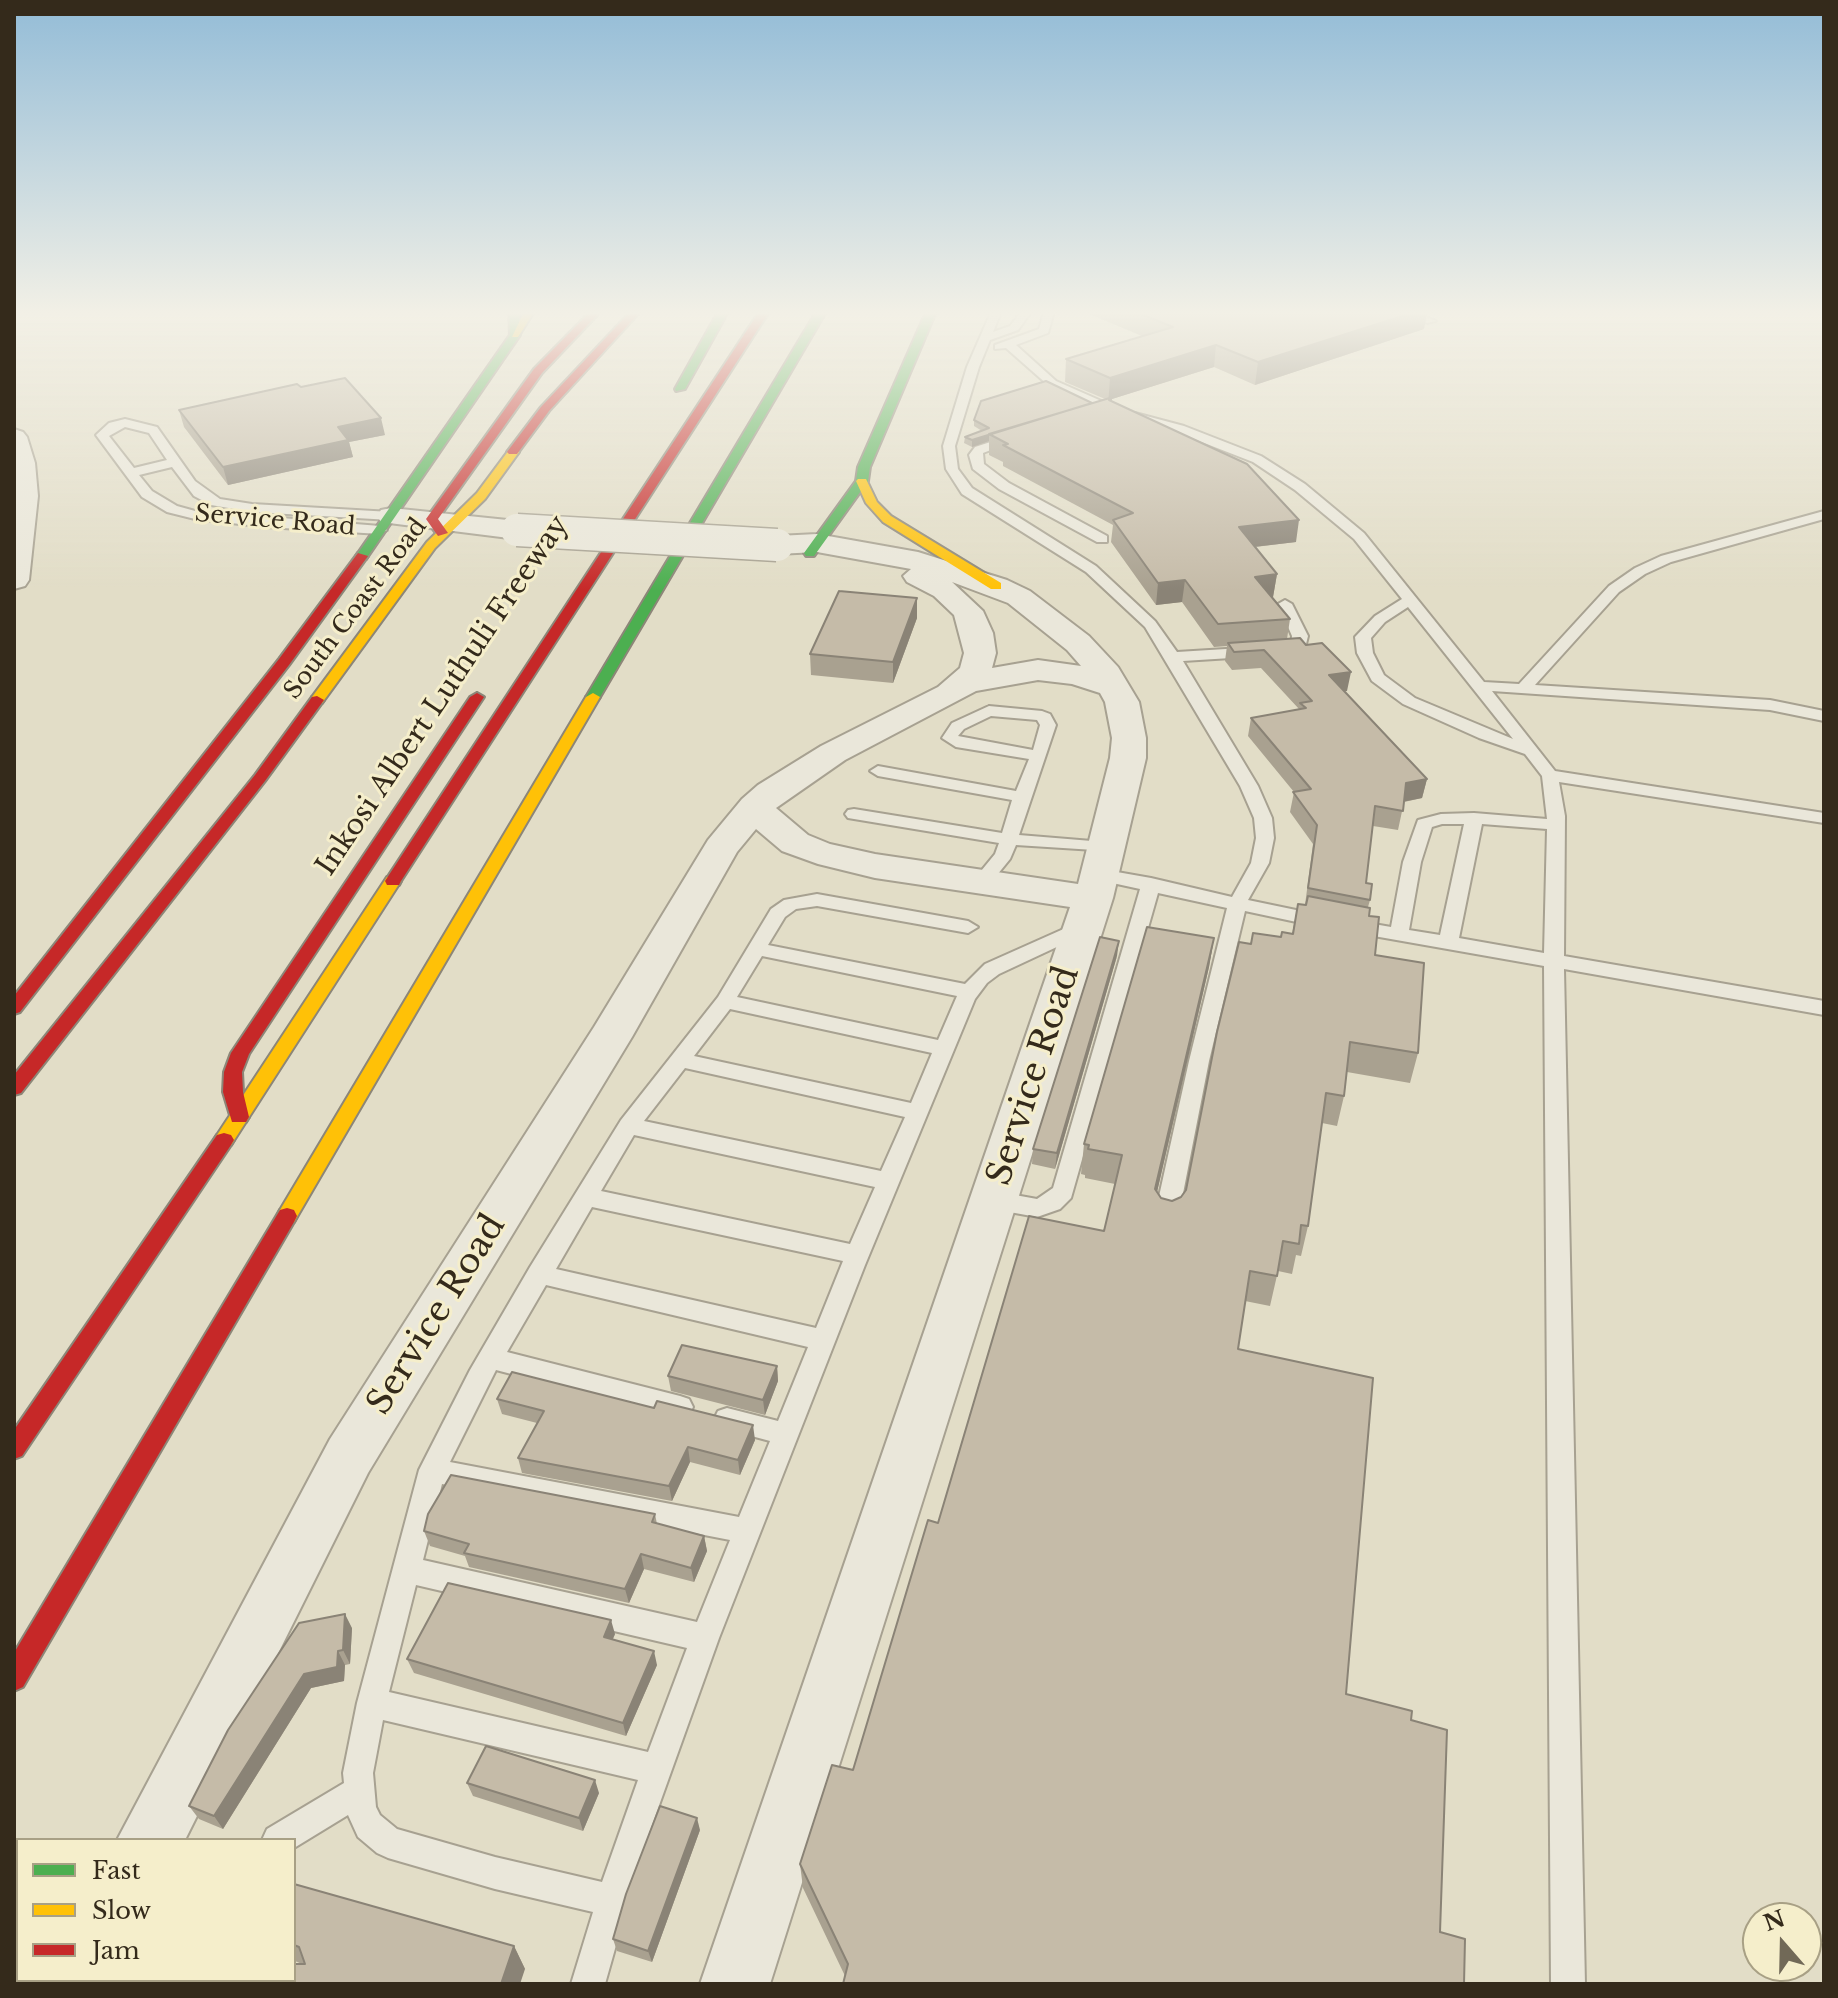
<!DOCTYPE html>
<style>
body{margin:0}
#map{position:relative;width:1838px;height:1998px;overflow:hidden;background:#e2ddc7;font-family:"Libre Baskerville",serif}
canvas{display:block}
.frame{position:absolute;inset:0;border:16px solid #342a1b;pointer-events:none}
.legend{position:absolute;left:16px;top:1838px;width:280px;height:144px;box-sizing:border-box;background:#f5eecb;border:2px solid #a8a085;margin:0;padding:10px 14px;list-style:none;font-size:24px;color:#342a1b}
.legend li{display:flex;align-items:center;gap:16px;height:40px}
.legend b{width:40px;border:2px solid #a8a085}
.north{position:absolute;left:1742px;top:1902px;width:80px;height:80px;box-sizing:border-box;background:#f5eecb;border:2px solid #a8a085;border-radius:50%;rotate:340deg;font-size:22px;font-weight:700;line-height:32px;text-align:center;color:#342a1b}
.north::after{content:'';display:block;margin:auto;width:28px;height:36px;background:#716957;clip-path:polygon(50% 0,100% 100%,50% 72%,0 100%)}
</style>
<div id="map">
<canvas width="1838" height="1998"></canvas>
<div class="frame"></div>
<ul class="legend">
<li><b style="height:10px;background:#4caf50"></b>Fast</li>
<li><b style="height:10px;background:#ffc107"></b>Slow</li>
<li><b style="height:10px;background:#c62828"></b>Jam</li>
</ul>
<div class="north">N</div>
</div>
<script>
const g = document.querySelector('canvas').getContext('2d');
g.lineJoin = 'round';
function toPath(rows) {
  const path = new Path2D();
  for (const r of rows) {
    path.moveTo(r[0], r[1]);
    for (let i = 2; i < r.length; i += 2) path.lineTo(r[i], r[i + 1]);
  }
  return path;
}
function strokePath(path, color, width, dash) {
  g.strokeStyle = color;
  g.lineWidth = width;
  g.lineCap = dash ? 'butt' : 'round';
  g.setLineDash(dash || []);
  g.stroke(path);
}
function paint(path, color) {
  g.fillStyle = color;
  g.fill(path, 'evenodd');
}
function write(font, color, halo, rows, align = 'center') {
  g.font = font + ' "Libre Baskerville",serif';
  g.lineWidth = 6;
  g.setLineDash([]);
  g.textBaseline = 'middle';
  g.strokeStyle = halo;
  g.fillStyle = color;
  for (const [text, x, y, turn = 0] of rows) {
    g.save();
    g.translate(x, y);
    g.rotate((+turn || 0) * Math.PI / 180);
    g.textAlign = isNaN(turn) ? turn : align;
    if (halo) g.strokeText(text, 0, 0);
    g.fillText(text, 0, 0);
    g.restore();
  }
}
const lane = toPath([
 [991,312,1001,312,993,332,1010,326,1021,312,1031,312,1018,330,990,340,979,367,955,446,958,469,972,488,1096,566,1155,621,1177,652,1291,645,1292,636,1278,604,1285,600,1292,604,1308,636,1305,648,1295,654,1183,661,1258,786,1272,818,1274,838,1269,863,1248,900,1320,915,1329,921,1320,927,1245,911,1209,1061,1178,1219,1174,1225,1166,1228,1158,1225,1154,1219,1189,1061,1227,908,1158,893,1071,1198,1060,1209,1037,1217,993,1209,985,1206,982,1200,985,1194,993,1191,1037,1199,1053,1188,1140,889,1094,879,1091,875,1094,871,1100,869,1151,878,1232,897,1251,863,1256,838,1254,818,1240,786,1145,627,1086,572,962,494,946,469,943,446,967,367,991,312],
 [1044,312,1054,312,1048,333,1016,345,1056,381,1115,407,1115,413,1107,413,1048,385,1006,348,995,349,995,345,1039,329,1044,312],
 [1401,312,1415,312,1436,321,1427,323,1401,312],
 [1135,413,1184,426,1261,456,1305,484,1364,533,1484,682,1519,684,1609,586,1635,568,1661,556,1824,511,1824,519,1671,562,1645,574,1619,592,1535,685,1770,700,1824,711,1824,721,1770,710,1492,691,1555,771,1824,813,1824,823,1559,782,1565,816,1564,956,1824,1001,1824,1015,1564,969,1585,1984,1551,1984,1544,966,1351,932,1341,926,1351,920,1391,927,1403,862,1418,820,1441,814,1474,813,1547,819,1542,776,1525,754,1479,738,1403,704,1372,681,1357,653,1355,637,1375,616,1402,599,1354,539,1295,490,1253,462,1176,432,1131,420,1131,414,1135,413],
 [1408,607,1513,739,1415,698,1384,675,1373,653,1371,638,1385,622,1408,607],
 [1442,824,1464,824,1440,935,1409,930,1421,862,1432,827,1442,824],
 [1482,824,1547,829,1544,953,1459,938,1482,824],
 [125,419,157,427,195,481,220,499,252,504,391,512,398,516,391,520,252,512,211,505,194,496,172,467,139,475,152,491,177,506,195,511,380,526,387,530,380,534,267,527,195,519,167,512,142,497,96,435,109,423,125,419],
 [125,427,149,433,167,460,134,468,109,436,125,427],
 [1012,435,1022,438,983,453,984,464,1009,483,1107,536,1107,542,1097,542,999,489,973,469,969,455,975,447,1012,435],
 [989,706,1042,711,1050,714,1056,725,1019,835,1104,842,1113,847,1110,851,1016,845,1010,859,988,886,981,888,972,882,995,854,999,843,848,818,845,814,848,810,854,809,1002,833,1012,800,878,776,870,771,878,766,1016,791,1029,759,956,747,942,738,952,723,989,706],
 [991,716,1037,720,1040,725,1033,750,958,736,964,729,991,716],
 [817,894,968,921,978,927,968,933,817,906,796,909,785,917,768,945,965,984,985,964,1077,923,1091,923,1094,927,1091,931,999,974,987,983,975,999,865,1265,719,1638,643,1850,605,1984,571,1984,593,1912,495,1889,388,1858,377,1853,358,1837,348,1815,294,1848,294,1840,262,1840,267,1829,344,1783,343,1773,357,1703,419,1470,470,1370,530,1267,621,1120,718,997,771,909,784,900,817,894],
 [762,956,957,996,938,1040,737,997,762,956],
 [730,1009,932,1053,911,1103,694,1056,730,1009],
 [685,1068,905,1117,881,1171,644,1121,685,1068],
 [634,1135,875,1187,850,1244,601,1191,634,1135],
 [592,1207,843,1261,816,1328,556,1269,592,1207],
 [546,1285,808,1347,778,1421,727,1408,718,1411,714,1419,718,1427,770,1441,739,1517,450,1462,496,1370,680,1418,689,1415,693,1407,689,1399,680,1396,507,1352,546,1285],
 [442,1484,730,1540,697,1622,423,1560,442,1484],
 [416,1585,687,1648,648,1752,389,1692,416,1585],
 [383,1720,638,1780,602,1882,495,1857,397,1829,380,1815,376,1807,373,1773,383,1720]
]);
const street = toPath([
 [14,429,23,432,27,437,35,463,38,496,29,580,25,586,14,589,14,429],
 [391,508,517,521,527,524,531,530,527,536,517,539,381,522,377,516,381,510,391,508],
 [817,534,918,552,1007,580,1030,591,1089,636,1118,667,1139,702,1146,738,1146,758,1113,898,770,1984,700,1984,1070,907,875,878,818,864,782,851,756,829,737,852,632,1037,368,1473,185,1840,117,1840,330,1439,594,1027,708,840,742,799,758,785,821,746,938,687,960,668,964,653,954,615,934,596,907,582,903,576,911,569,817,552,777,554,767,551,763,545,767,539,777,536,817,534],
 [952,582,1008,603,1067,650,1081,666,1038,660,992,668,996,653,993,633,983,611,952,582],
 [1038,680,1072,684,1100,693,1105,702,1112,738,1110,758,1078,884,875,854,830,844,808,835,776,808,845,760,976,691,1038,680],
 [44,1980,114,1980,112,1984,42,1984,44,1980]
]);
const fast = toPath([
 [509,312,519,312,520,335,366,559,358,559,356,556,510,335,509,312],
 [718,312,728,312,685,389,676,391,675,389,718,312],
 [816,312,826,312,600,697,598,700,588,700,586,697,816,312],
 [926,312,936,312,870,467,868,481,814,556,806,556,804,553,856,481,858,467,926,312]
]);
const slow = toPath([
 [524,312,534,312,518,337,512,337,524,312],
 [509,450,519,452,485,499,435,548,322,703,312,703,312,697,427,542,477,493,509,450],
 [858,479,866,479,877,502,891,516,1001,583,1001,589,991,589,883,522,866,503,856,481,858,479],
 [593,693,600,697,294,1222,287,1224,280,1222,277,1216,280,1210,586,697,593,693],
 [393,876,401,881,231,1145,217,1145,214,1140,217,1135,387,877,393,876]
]);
const jam = toPath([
 [590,312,600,312,542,373,438,519,448,533,438,536,426,519,534,369,590,312],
 [630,312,640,312,549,411,517,454,509,454,507,452,541,407,630,312],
 [759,312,769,312,401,881,399,885,387,885,385,881,759,312],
 [358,553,368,556,289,665,20,1012,14,1014,14,996,279,659,358,553],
 [477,693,484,697,249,1054,242,1072,243,1092,249,1117,246,1122,232,1122,223,1092,224,1072,231,1053,470,697,477,693],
 [317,696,324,700,265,781,21,1093,14,1095,14,1075,255,775,312,697,317,696],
 [224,1133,231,1135,234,1140,231,1145,22,1456,14,1459,14,1430,217,1135,224,1133],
 [287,1208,294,1210,297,1216,294,1222,23,1687,14,1691,14,1653,280,1210,287,1208]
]);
strokePath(lane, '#a7a191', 4);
strokePath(street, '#a7a191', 4);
strokePath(fast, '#8c8678', 4);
strokePath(slow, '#8c8678', 4);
strokePath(jam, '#8c8678', 4);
paint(lane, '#eae7da');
paint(street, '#eae7da');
paint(fast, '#4caf50');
paint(slow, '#ffc107');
paint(jam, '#c62828');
const streetBridge = toPath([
 [517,530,777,545]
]);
strokePath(streetBridge, '#a7a191', 35, []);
strokePath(streetBridge, '#eae7da', 32);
paint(toPath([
 [1084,312,1427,312,1424,329,1255,385,1214,367,1112,399,1112,401,1296,542,1255,547,1277,574,1273,597,1272,597,1290,619,1287,639,1347,691,1344,691,1427,779,1422,798,1404,802,1398,830,1373,826,1366,883,1370,900,1368,907,1369,916,1375,955,1418,1053,1410,1083,1347,1072,1344,1096,1337,1126,1322,1123,1308,1226,1301,1256,1296,1255,1292,1274,1278,1271,1270,1306,1245,1301,845,1976,803,1888,800,1864,853,1770,938,1523,1104,1231,1115,1184,1085,1178,1085,1175,1081,1174,1084,1144,1214,938,1209,967,1157,1192,1161,1198,1172,1201,1181,1197,1186,1190,1251,944,1292,934,1298,904,1305,905,1313,844,1290,812,1294,792,1248,736,1251,718,1299,709,1261,668,1232,670,1225,661,1227,646,1214,647,1182,602,1156,605,1111,542,1113,525,1003,466,1003,462,989,455,989,441,972,447,964,443,965,437,982,431,974,426,974,420,1092,403,1105,399,1065,382,1066,359,1142,336],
 [301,387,385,435,349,442,353,457,228,485,184,427,179,410],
 [917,598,917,618,893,683,811,675,810,654],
 [1117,956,1055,1169,1032,1164,1033,1149],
 [777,1366,778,1381,765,1415,671,1391,668,1376],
 [497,1399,755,1440,740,1475,690,1462,672,1501,522,1473,518,1458,537,1423,502,1414],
 [655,1514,657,1524,704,1536,707,1551,694,1582,644,1569,629,1603,469,1567,465,1556,430,1546,424,1531],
 [352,1628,350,1664,345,1665,344,1681,311,1688,223,1829,199,1819,189,1806],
 [615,1634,613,1639,657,1665,626,1736,414,1673,407,1659],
 [467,1783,599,1793,583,1831,473,1796],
 [700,1830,652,1962,617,1951,613,1939],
 [294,1884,514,1946,525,1969,302,1964,295,1961,294,1962]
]), '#a9a190');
paint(toPath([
 [1415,312,1427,312,1424,329,1255,385,1258,362],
 [1216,345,1214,367,1112,399,1111,417,1107,420,1110,378],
 [381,418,385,435,349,442,353,457,228,485,223,467,338,427],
 [989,435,989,441,972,447,972,440],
 [1299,520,1296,542,1236,549,1239,527],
 [1277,574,1273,597,1252,599,1255,577],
 [1185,580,1182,602,1156,605,1158,583],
 [917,598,917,618,893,683,893,662],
 [1351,672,1347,691,1326,693,1329,675],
 [1427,779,1422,798,1402,802,1406,783],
 [1214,938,1209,967,1151,1218,1155,1189],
 [1119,941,1117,956,1055,1169,1057,1153],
 [777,1366,778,1381,765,1415,763,1400],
 [753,1425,755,1440,740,1475,738,1460],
 [688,1447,690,1462,672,1501,669,1486],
 [704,1536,707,1551,694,1582,691,1568],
 [641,1554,644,1569,629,1603,625,1589],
 [345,1614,352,1628,350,1664,343,1650],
 [611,1620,615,1634,607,1651,604,1637],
 [338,1651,345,1665,344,1681,311,1688,223,1829,214,1816,304,1674],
 [654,1651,657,1665,626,1736,623,1723],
 [595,1780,599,1793,583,1831,579,1818],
 [697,1818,700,1830,652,1962,648,1951],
 [514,1946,525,1969,520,1984,501,1984]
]), '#8a8376');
const building = toPath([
 [1136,312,1415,312,1258,362,1216,345,1110,378,1066,359,1173,327,1136,312],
 [345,378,381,418,338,427,348,440,223,467,179,410,297,384,301,387,345,378],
 [1046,381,1092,403,972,440,965,437,989,428,974,420,981,401,1046,381],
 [1113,397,1109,400,1247,464,1299,520,1239,527,1277,574,1255,577,1290,619,1218,624,1185,580,1158,583,1113,520,1133,513,1003,445,1008,444,989,434,1113,397],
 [839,591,917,598,893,662,810,654,839,591],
 [1300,638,1306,645,1322,643,1351,672,1329,675,1427,779,1406,783,1403,811,1375,806,1366,883,1372,884,1370,900,1308,888,1317,825,1293,792,1311,789,1251,718,1306,708,1300,703,1312,701,1264,650,1234,652,1228,643,1300,638],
 [1308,896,1370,908,1369,916,1379,917,1375,955,1424,963,1418,1053,1350,1042,1344,1096,1326,1093,1308,1226,1301,1225,1299,1244,1283,1241,1277,1276,1250,1271,1238,1349,1373,1378,1346,1694,1412,1711,1411,1720,1447,1730,1440,1932,1465,1939,1464,1984,843,1984,848,1964,800,1864,832,1765,853,1770,928,1520,938,1523,1029,1216,1104,1231,1122,1155,1088,1149,1089,1145,1084,1144,1147,927,1214,938,1155,1189,1161,1198,1172,1201,1181,1197,1186,1190,1217,1032,1239,942,1251,944,1253,933,1281,937,1282,932,1293,934,1298,904,1306,905,1308,896],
 [1100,937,1119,941,1057,1153,1033,1149,1100,937],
 [682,1345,777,1366,763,1400,668,1376,682,1345],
 [512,1372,654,1408,657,1401,753,1425,738,1460,688,1447,669,1486,518,1458,544,1411,497,1399,512,1372],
 [451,1475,655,1514,652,1522,704,1536,691,1568,641,1554,625,1589,464,1553,469,1544,424,1531,428,1514,451,1475],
 [448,1583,611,1620,604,1637,654,1651,623,1723,407,1659,448,1583],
 [345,1614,343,1650,338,1651,337,1667,304,1674,214,1816,189,1806,228,1730,299,1623,345,1614],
 [486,1746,595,1780,579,1818,467,1783,486,1746],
 [660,1806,697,1818,648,1951,613,1939,626,1894,660,1806],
 [294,1884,514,1946,501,1984,153,1984,155,1980,294,1980,294,1964,305,1964,299,1947,294,1945,294,1884]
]);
paint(building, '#c5bba8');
strokePath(building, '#8a8376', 2);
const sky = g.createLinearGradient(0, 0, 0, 591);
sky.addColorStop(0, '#93bcd7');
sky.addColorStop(0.53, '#f2f0e6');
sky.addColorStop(1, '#f2f0e600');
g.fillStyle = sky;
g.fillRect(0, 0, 1838, 591);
write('24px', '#342a1b', '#f5eecb', [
 ["Service Road",275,521,5],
 ["South Coast Road",356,609,-53]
]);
write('28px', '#342a1b', '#f5eecb', [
 ["Inkosi Albert Luthuli Freeway",443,696,-56]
]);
write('34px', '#342a1b', '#f5eecb', [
 ["Service Road",1034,1076,-72],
 ["Service Road",437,1315,-58]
]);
</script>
